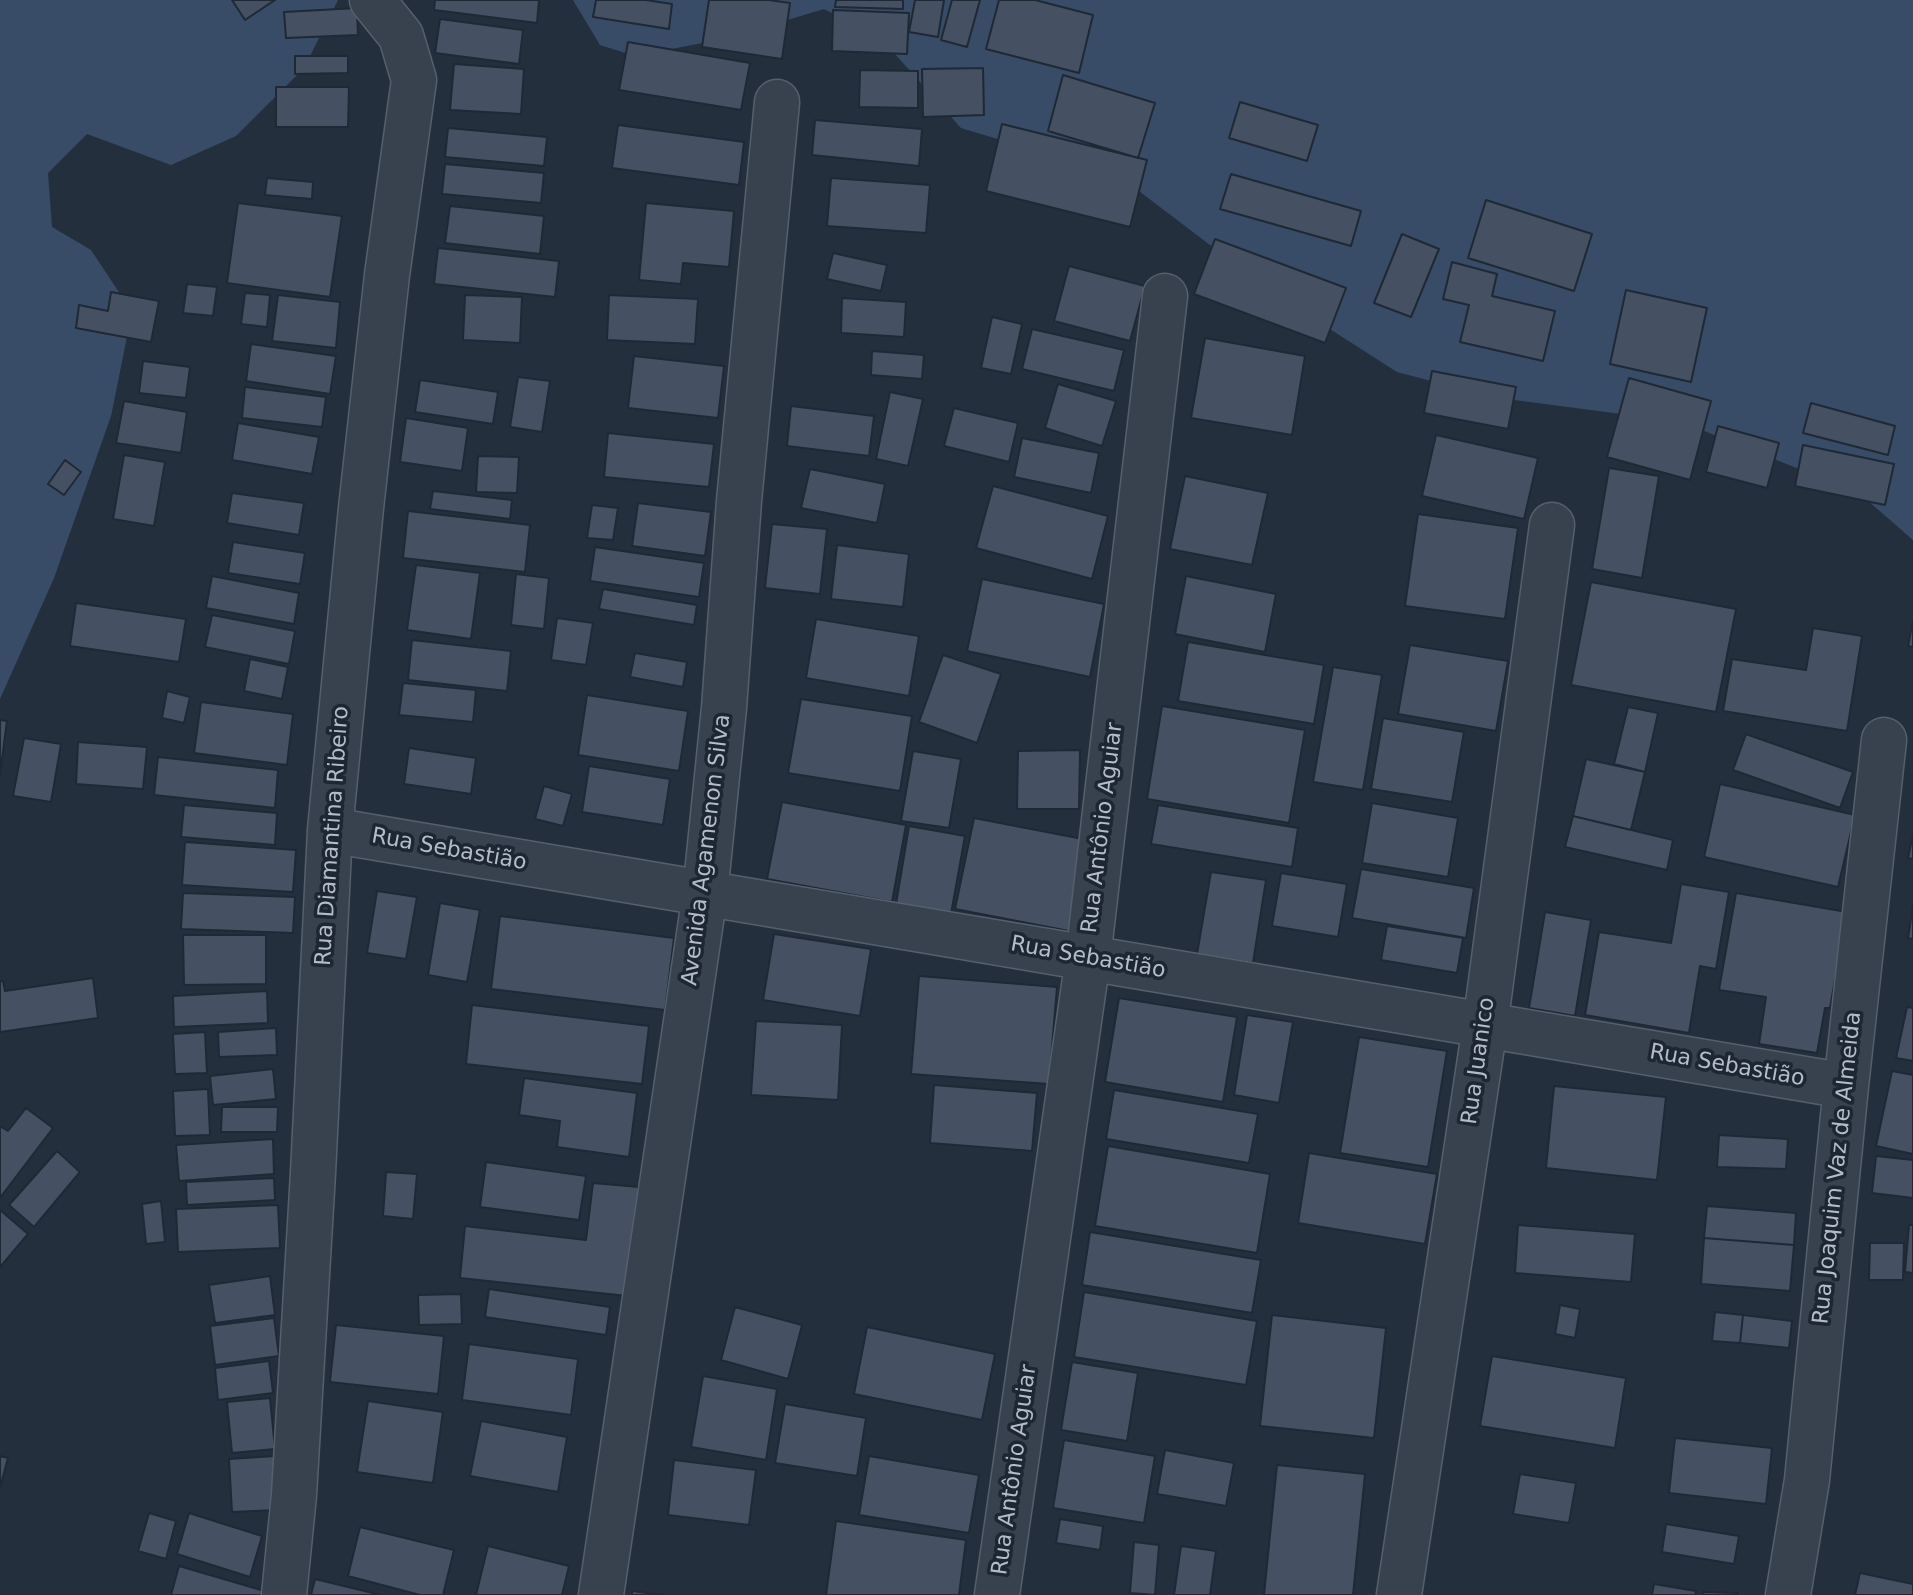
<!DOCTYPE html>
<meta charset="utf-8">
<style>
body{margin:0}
canvas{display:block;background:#242f3e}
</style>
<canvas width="1913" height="1595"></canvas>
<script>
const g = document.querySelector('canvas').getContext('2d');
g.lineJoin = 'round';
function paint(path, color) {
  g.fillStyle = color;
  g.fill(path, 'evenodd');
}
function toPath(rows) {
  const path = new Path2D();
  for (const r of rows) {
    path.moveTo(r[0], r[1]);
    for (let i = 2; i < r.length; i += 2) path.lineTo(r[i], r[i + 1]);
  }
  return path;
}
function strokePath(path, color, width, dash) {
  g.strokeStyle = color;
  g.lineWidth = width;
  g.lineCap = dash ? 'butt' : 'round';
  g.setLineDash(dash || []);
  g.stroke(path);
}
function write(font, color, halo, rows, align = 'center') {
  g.font = font + ' "DejaVu Sans",sans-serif';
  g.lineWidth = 7;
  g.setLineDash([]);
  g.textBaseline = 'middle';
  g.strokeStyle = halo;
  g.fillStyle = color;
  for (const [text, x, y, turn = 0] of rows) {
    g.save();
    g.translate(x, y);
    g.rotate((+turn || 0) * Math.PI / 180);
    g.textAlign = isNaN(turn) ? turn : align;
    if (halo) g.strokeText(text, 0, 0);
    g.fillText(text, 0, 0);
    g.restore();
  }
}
paint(toPath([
 [0,0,338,0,304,68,236,136,171,165,87,134,48,173,52,227,91,250,132,312,111,416,54,578,0,699],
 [573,0,1913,0,1913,540,1859,493,1682,422,1492,397,1397,372,1269,290,1118,175,961,128,879,36,824,9,723,39,635,56,600,45]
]), '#394c67');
const building = toPath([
 [232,0,275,0,245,20,232,0],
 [435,0,539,0,537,23,434,10,435,0],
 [596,0,646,0,672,4,669,29,593,17,596,0],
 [709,0,769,0,790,3,782,59,702,47,709,0],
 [836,0,903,0,903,9,835,7,836,0],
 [915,0,944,0,938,37,909,32,915,0],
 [952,0,980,0,967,47,941,40,952,0],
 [999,0,1035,0,1093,15,1079,73,986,49,999,0],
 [357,8,358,35,286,38,284,12,357,8],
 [833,10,909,13,907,54,832,51,833,10],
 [440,19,523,30,519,64,435,53,440,19],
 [628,42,750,63,741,110,619,90,628,42],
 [295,56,348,56,348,73,295,74,295,56],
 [454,64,524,69,521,114,450,110,454,64],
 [983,68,984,115,923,117,922,69,983,68],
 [860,70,918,71,918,108,859,107,860,70],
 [1063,75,1155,103,1138,158,1048,131,1063,75],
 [276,87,349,87,348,127,276,127,276,87],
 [1240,102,1318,125,1307,161,1229,138,1240,102],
 [815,120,922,129,919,166,812,155,815,120],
 [1002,124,1147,160,1130,227,986,191,1002,124],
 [618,125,744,142,739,185,612,168,618,125],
 [448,128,547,137,544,166,445,157,448,128],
 [445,164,544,173,541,203,442,194,445,164],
 [1231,174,1361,211,1351,246,1220,209,1231,174],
 [267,178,313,182,312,199,265,195,267,178],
 [831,178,930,185,926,233,827,226,831,178],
 [1486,200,1592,234,1574,291,1468,258,1486,200],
 [238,203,342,216,330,297,227,283,238,203],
 [646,203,734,211,729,267,683,263,681,284,639,280,646,203],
 [450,206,544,216,540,254,445,243,450,206],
 [1402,234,1439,249,1411,317,1374,303,1402,234],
 [1215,239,1346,288,1325,343,1194,294,1215,239],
 [438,248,559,261,555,297,434,284,438,248],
 [833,253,887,265,881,291,827,279,833,253],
 [1452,262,1497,274,1492,296,1555,311,1543,361,1460,342,1469,305,1443,299,1452,262],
 [1069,266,1145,286,1130,341,1054,321,1069,266],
 [187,284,217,287,213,316,183,313,187,284],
 [1626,290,1707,308,1691,382,1610,364,1626,290],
 [111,292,159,301,151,342,76,328,79,305,108,311,111,292],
 [245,293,270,295,267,327,241,324,245,293],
 [278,295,340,302,336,348,272,341,278,295],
 [465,295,522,297,520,343,463,340,465,295],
 [609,295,698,299,695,344,607,340,609,295],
 [842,298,906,302,904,337,841,333,842,298],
 [992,317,1022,324,1011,374,981,368,992,317],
 [1032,329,1124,350,1114,391,1022,369,1032,329],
 [1205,338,1305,356,1292,435,1191,418,1205,338],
 [251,344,336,356,330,394,246,381,251,344],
 [872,351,924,355,922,379,871,375,872,351],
 [634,356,724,366,718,418,628,408,634,356],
 [143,361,190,367,186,398,139,393,143,361],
 [1432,371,1516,387,1508,429,1424,413,1432,371],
 [518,377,550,381,542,432,510,427,518,377],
 [1629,378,1711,401,1690,480,1607,457,1629,378],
 [420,380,498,392,493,424,415,412,420,380],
 [1058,384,1116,401,1102,446,1045,428,1058,384],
 [245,387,326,397,322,427,242,418,245,387],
 [890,392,923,399,908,466,876,459,890,392],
 [124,401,187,412,181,453,116,443,124,401],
 [1811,403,1895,426,1888,455,1803,433,1811,403],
 [791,406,874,416,869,456,787,446,791,406],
 [954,408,1018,423,1009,462,944,446,954,408],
 [406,418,468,428,462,471,400,462,406,418],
 [238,423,319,437,312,474,232,460,238,423],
 [1718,426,1779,443,1767,488,1706,472,1718,426],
 [608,433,714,444,709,487,604,477,608,433],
 [1436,435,1538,458,1524,519,1422,496,1436,435],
 [1022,438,1099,453,1091,493,1014,477,1022,438],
 [1803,445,1894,464,1885,505,1795,486,1803,445],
 [124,455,165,462,154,526,113,519,124,455],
 [478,456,519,457,517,493,476,492,478,456],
 [65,460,81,472,64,495,48,484,65,460],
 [1609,468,1659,476,1642,578,1592,569,1609,468],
 [810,469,885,484,877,523,801,508,810,469],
 [1185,476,1268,493,1252,565,1170,549,1185,476],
 [993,486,1108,516,1092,579,976,548,993,486],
 [433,491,512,500,510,519,430,509,433,491],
 [232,493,304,503,299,535,227,523,232,493],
 [638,503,711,512,705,556,632,546,638,503],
 [592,505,618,508,613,540,587,538,592,505],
 [408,511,530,525,525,572,403,558,408,511],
 [1418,514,1518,528,1505,619,1405,606,1418,514],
 [772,524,827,529,820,594,765,588,772,524],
 [233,542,305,553,300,584,228,573,233,542],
 [837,545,909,554,903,607,831,599,837,545],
 [595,547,704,563,699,597,590,581,595,547],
 [416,565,480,573,471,639,407,630,416,565],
 [516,574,549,578,544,629,511,625,516,574],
 [212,576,299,593,294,624,206,608,212,576],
 [1186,576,1276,594,1265,652,1175,634,1186,576],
 [982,579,1104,604,1090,677,967,651,982,579],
 [1591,582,1736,609,1716,712,1571,685,1591,582],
 [603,589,697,605,694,625,599,609,603,589],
 [76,603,186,619,179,662,70,646,76,603],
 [212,615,295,631,289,664,205,647,212,615],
 [557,618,593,623,586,665,551,660,557,618],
 [816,619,919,636,909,696,806,678,816,619],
 [1913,621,1913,647,1908,646,1913,621],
 [1813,628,1862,636,1847,731,1723,711,1732,659,1806,670,1813,628],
 [412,640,511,651,507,691,408,680,412,640],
 [1188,642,1324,665,1314,724,1178,701,1188,642],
 [1410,645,1508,661,1496,731,1398,714,1410,645],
 [635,653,687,662,683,687,630,677,635,653],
 [943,655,1001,674,977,743,919,722,943,655],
 [250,659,288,667,282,699,244,691,250,659],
 [1333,667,1382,675,1363,790,1313,782,1333,667],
 [403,683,476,690,473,722,399,715,403,683],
 [167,691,190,697,184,723,162,718,167,691],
 [587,695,688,711,679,771,578,755,587,695],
 [801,699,912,716,900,791,788,773,801,699],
 [201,702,293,714,287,765,194,753,201,702],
 [1162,706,1305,730,1289,823,1147,799,1162,706],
 [1628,707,1658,713,1645,772,1614,764,1628,707],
 [1383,718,1464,732,1452,802,1371,789,1383,718],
 [0,720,7,721,0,775,0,720],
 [1746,734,1853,772,1840,808,1733,770,1746,734],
 [24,738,61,744,51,802,13,796,24,738],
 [78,742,147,747,143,789,76,784,78,742],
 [409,748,476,758,471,794,404,784,409,748],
 [1080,750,1079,809,1017,809,1018,751,1080,750],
 [913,751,961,759,949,828,901,821,913,751],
 [158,757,278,770,275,808,154,795,158,757],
 [1586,759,1645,772,1631,830,1573,816,1586,759],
 [589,766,670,779,663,825,582,812,589,766],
 [1720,784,1855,815,1838,887,1704,857,1720,784],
 [544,786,572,794,563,826,535,819,544,786],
 [782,802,906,825,892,902,767,879,782,802],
 [1372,803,1458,818,1448,877,1362,863,1372,803],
 [184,805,277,813,275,845,181,837,184,805],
 [1158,805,1298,828,1292,867,1151,844,1158,805],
 [1573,816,1673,840,1667,870,1565,847,1573,816],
 [974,818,1088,840,1069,931,955,909,974,818],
 [909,826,965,836,949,925,894,916,909,826],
 [1913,835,1913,859,1908,858,1913,835],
 [185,842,296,850,293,892,182,885,185,842],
 [1361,869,1474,888,1466,938,1352,918,1361,869],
 [1211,872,1266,880,1253,963,1197,954,1211,872],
 [1281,873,1347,884,1338,937,1272,926,1281,873],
 [1681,884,1729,892,1716,969,1700,966,1689,1033,1585,1015,1599,932,1671,943,1681,884],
 [377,891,417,897,406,959,367,953,377,891],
 [183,893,295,897,293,933,181,929,183,893],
 [1736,893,1847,912,1830,1008,1825,1008,1817,1053,1759,1044,1766,997,1719,990,1736,893],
 [440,903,480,910,467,982,428,975,440,903],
 [1913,905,1913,939,1908,938,1913,905],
 [1545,912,1591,920,1575,1016,1529,1008,1545,912],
 [500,916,674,938,665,1010,491,989,500,916],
 [1387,926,1463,938,1457,973,1381,960,1387,926],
 [774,934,871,949,860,1016,763,1000,774,934],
 [183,935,266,935,266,984,184,985,183,935],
 [919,976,1057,987,1049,1084,911,1074,919,976],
 [93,978,98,1018,0,1032,0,981,3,981,5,991,93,978],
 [267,991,268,1023,174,1027,173,996,267,991],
 [1119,998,1237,1017,1223,1102,1105,1082,1119,998],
 [472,1005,649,1026,642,1084,466,1064,472,1005],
 [1907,1007,1913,1008,1913,1061,1896,1058,1907,1007],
 [1247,1015,1293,1022,1279,1103,1234,1095,1247,1015],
 [756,1021,842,1025,838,1100,751,1095,756,1021],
 [276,1028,277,1055,219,1057,218,1032,276,1028],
 [205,1032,207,1073,175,1074,173,1034,205,1032],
 [1359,1037,1447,1051,1428,1167,1340,1153,1359,1037],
 [273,1069,276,1099,213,1105,210,1076,273,1069],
 [1892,1071,1913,1075,1913,1154,1876,1146,1892,1071],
 [524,1078,637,1093,629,1157,557,1147,560,1121,519,1115,524,1078],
 [934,1085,1037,1093,1032,1151,930,1143,934,1085],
 [1554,1086,1666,1097,1657,1180,1546,1168,1554,1086],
 [208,1089,210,1135,175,1136,173,1091,208,1089],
 [1114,1090,1258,1114,1249,1163,1106,1139,1114,1090],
 [222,1107,278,1107,277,1132,221,1132,222,1107],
 [26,1108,53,1128,0,1198,0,1126,8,1131,26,1108],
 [1719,1135,1788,1139,1786,1169,1717,1167,1719,1135],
 [273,1139,274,1174,179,1181,176,1145,273,1139],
 [1108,1146,1270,1174,1257,1253,1095,1226,1108,1146],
 [57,1151,80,1172,34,1227,9,1205,57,1151],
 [1309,1153,1437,1174,1425,1244,1298,1223,1309,1153],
 [1876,1156,1913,1160,1913,1198,1872,1193,1876,1156],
 [486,1162,586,1176,579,1220,480,1207,486,1162],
 [386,1172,417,1174,413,1219,383,1216,386,1172],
 [274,1178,275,1200,187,1205,186,1182,274,1178],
 [593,1183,639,1187,627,1296,460,1278,465,1226,586,1240,593,1183],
 [161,1201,165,1242,146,1244,142,1204,161,1201],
 [278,1205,280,1248,178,1252,176,1209,278,1205],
 [1707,1206,1796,1213,1794,1245,1704,1238,1707,1206],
 [0,1210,28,1234,0,1267,0,1210],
 [1518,1225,1635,1234,1631,1282,1515,1273,1518,1225],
 [1909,1225,1913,1225,1913,1273,1905,1272,1909,1225],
 [1090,1232,1261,1260,1252,1313,1082,1285,1090,1232],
 [1704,1238,1794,1245,1790,1291,1701,1284,1704,1238],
 [1870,1243,1904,1243,1903,1280,1869,1280,1870,1243],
 [270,1276,275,1315,215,1323,209,1285,270,1276],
 [489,1289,610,1307,606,1335,485,1317,489,1289],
 [1084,1292,1257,1321,1246,1385,1074,1357,1084,1292],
 [461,1294,462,1324,419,1325,418,1295,461,1294],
 [1560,1305,1580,1309,1575,1338,1555,1334,1560,1305],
 [735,1307,802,1325,788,1379,721,1360,735,1307],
 [1715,1312,1743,1315,1740,1343,1712,1341,1715,1312],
 [1272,1315,1386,1328,1374,1438,1260,1426,1272,1315],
 [1743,1315,1792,1321,1789,1348,1740,1343,1743,1315],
 [274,1318,279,1356,215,1365,210,1326,274,1318],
 [336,1325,444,1336,438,1394,330,1382,336,1325],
 [867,1327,995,1354,982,1420,854,1394,867,1327],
 [469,1344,578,1359,571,1415,462,1400,469,1344],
 [1492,1356,1626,1378,1615,1448,1480,1426,1492,1356],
 [269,1361,273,1393,218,1400,215,1368,269,1361],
 [1072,1362,1138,1373,1127,1441,1061,1430,1072,1362],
 [703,1376,777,1389,766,1460,691,1447,703,1376],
 [270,1398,275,1449,232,1453,227,1402,270,1398],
 [368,1401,443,1412,433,1483,357,1472,368,1401],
 [785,1404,866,1418,857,1476,775,1463,785,1404],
 [481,1421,567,1437,558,1492,470,1476,481,1421],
 [1675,1438,1772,1448,1766,1504,1669,1493,1675,1438],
 [1064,1440,1155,1456,1144,1523,1053,1508,1064,1440],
 [1165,1450,1234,1463,1226,1506,1157,1494,1165,1450],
 [0,1456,8,1458,0,1488,0,1456],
 [275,1456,277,1510,232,1512,229,1459,275,1456],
 [869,1456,979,1475,969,1533,859,1515,869,1456],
 [674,1460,756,1470,749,1525,668,1515,674,1460],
 [1277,1465,1365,1474,1353,1595,1264,1595,1277,1465],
 [1520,1474,1576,1483,1569,1523,1513,1514,1520,1474],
 [149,1513,176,1521,166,1559,138,1551,149,1513],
 [189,1513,262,1536,250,1577,177,1554,189,1513],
 [1060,1519,1103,1526,1100,1550,1056,1543,1060,1519],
 [836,1521,966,1540,959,1595,826,1595,836,1521],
 [1666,1524,1739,1536,1734,1564,1662,1552,1666,1524],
 [360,1527,454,1550,443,1595,420,1595,348,1576,360,1527],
 [1134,1542,1159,1545,1155,1595,1130,1593,1134,1542],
 [488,1546,569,1566,562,1595,476,1595,488,1546],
 [1181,1546,1216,1551,1210,1595,1174,1595,1181,1546],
 [179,1566,268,1592,268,1595,171,1595,179,1566],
 [1860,1573,1913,1584,1913,1595,1855,1595,1860,1573],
 [315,1579,381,1595,311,1595,315,1579],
 [1654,1584,1696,1591,1695,1595,1652,1595,1654,1584],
 [632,1591,664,1595,632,1595,632,1591],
 [1703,1592,1738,1593,1738,1595,1702,1595,1703,1592]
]);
paint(building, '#455162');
strokePath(building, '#1f2835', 2);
const minor = toPath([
 [330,830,1846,1086],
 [284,1595,294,1495,313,1173,330,830,361,508,387,275,414,80,401,36,372,0],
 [601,1595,705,894,724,708,739,501,777,102],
 [997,1595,1088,958,1165,296],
 [1399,1595,1485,1026,1552,525],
 [1788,1595,1807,1480,1846,1086,1884,740]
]);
strokePath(minor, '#565f6c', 47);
strokePath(minor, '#38414e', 44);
write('22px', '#b4bcc9', '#1d2633', [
 ["Rua Antônio Aguiar",1103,828,-83],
 ["Rua Diamantina Ribeiro",333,836,-86],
 ["Rua Sebastião",449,850,10],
 ["Avenida Agamenon Silva",707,850,-83],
 ["Rua Sebastião",1088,958,10],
 ["Rua Juanico",1479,1061,-82],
 ["Rua Sebastião",1727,1066,10],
 ["Rua Joaquim Vaz de Almeida",1838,1168,-84],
 ["Rua Antônio Aguiar",1015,1470,-82]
]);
</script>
